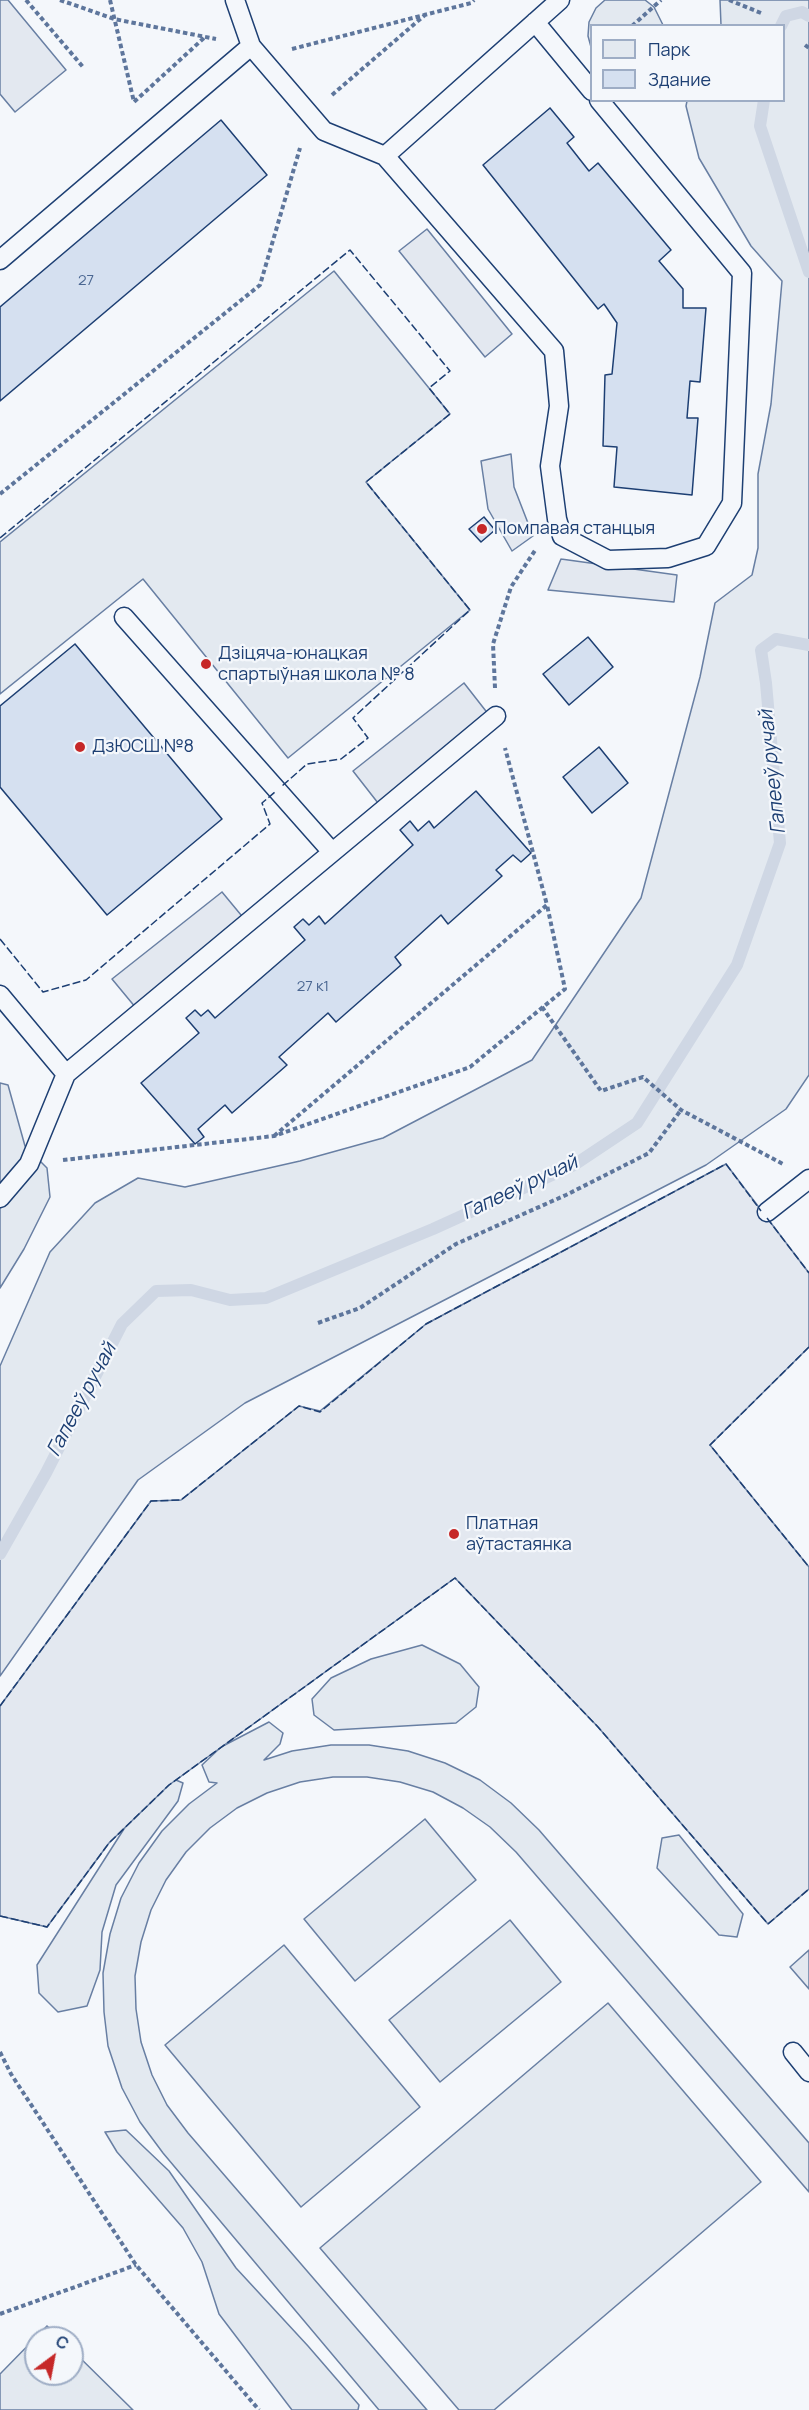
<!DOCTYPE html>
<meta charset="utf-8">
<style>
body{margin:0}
#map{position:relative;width:809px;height:2410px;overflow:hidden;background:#f4f7fb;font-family:Manrope,sans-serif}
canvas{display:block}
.legend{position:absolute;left:590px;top:24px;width:195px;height:78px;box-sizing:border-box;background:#f4f7fb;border:2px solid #9eadc5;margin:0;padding:8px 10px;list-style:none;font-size:18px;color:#1d3f73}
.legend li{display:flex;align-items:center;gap:12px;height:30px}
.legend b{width:30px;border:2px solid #9eadc5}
.north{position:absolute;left:24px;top:2326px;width:60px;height:60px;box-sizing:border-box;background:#f4f7fb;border:2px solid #9eadc5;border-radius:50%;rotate:32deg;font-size:16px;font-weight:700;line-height:24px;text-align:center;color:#1d3f73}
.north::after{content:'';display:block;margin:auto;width:21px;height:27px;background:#c62828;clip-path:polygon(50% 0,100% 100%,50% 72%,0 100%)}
</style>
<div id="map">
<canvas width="809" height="2410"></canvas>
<ul class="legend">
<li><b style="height:16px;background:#e3e9f0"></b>Парк</li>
<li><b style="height:16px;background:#d5e0f0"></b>Здание</li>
</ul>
<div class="north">С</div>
</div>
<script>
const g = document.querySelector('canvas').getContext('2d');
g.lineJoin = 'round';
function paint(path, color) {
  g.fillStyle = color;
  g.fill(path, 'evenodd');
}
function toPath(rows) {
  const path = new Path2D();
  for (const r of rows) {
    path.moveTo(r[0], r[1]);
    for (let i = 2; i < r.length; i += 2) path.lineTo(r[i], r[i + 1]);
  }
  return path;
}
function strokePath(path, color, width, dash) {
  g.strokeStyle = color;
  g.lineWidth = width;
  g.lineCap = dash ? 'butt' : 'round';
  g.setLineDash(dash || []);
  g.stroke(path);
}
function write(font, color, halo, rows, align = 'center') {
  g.font = font + ' Manrope,sans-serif';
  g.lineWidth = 4.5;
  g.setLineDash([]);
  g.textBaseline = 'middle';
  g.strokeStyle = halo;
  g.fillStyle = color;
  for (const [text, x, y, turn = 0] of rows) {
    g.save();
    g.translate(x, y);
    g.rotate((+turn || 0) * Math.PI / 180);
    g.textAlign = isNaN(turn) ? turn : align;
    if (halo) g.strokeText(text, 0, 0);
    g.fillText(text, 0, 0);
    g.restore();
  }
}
const green = toPath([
 [605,0,645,0,654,7,663,25,592,26,591,47,588,36,589,22,596,8,605,0],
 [720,0,809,0,809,1075,786,1109,706,1165,245,1403,138,1480,0,1676,0,1366,50,1252,95,1203,138,1178,185,1187,300,1161,383,1138,532,1060,641,898,700,677,715,603,752,575,758,548,758,474,771,404,782,281,751,246,699,158,686,106,687,101,784,100,784,26,721,25,720,0],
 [334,271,450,414,366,482,470,610,288,758,143,579,0,694,0,542,334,271],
 [0,1083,8,1085,25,1146,47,1168,50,1197,24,1249,0,1288,0,1083],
 [422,1645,460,1664,479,1687,476,1707,456,1723,334,1730,314,1715,312,1699,331,1678,371,1659,422,1645],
 [269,1722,283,1733,280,1744,264,1760,292,1751,331,1745,369,1745,408,1751,445,1763,480,1780,511,1803,539,1830,809,2143,809,2192,516,1852,490,1827,463,1808,433,1792,400,1782,367,1777,333,1777,300,1782,267,1793,237,1808,210,1828,186,1852,166,1880,151,1910,141,1942,135,1976,136,2009,141,2042,152,2075,167,2105,188,2133,427,2410,379,2410,163,2153,140,2122,122,2088,108,2046,104,2012,103,1973,110,1934,121,1898,139,1863,162,1831,189,1804,217,1783,209,1782,202,1765,221,1747,269,1722],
 [164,1775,183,1783,178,1801,116,1885,102,1932,100,1970,87,2006,58,2012,39,1993,37,1965,145,1796,164,1775],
 [425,1819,476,1880,355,1981,304,1919,425,1819],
 [679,1835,743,1914,737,1937,719,1935,657,1868,662,1838,679,1835],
 [510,1920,561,1982,440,2082,389,2020,510,1920],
 [284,1945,420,2107,301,2207,165,2045,284,1945],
 [608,2003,761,2182,494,2410,459,2410,320,2248,608,2003],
 [126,2130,169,2171,236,2268,308,2346,359,2405,358,2410,292,2410,219,2314,202,2262,183,2228,117,2152,105,2132,126,2130],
 [47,2326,60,2338,36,2338,36,2374,72,2374,72,2350,133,2410,0,2410,0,2374,47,2326]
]);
paint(green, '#e3e9f0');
strokePath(green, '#687fa3', 1.5);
const parking = toPath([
 [0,0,8,0,66,70,15,112,0,94,0,0],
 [427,229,512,334,485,357,399,251,427,229],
 [511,454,514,487,533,536,512,551,488,509,481,461,511,454],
 [561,559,677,575,674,602,548,590,561,559],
 [464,683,489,715,378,803,353,771,464,683],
 [222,892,246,921,136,1008,112,979,222,892],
 [726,1164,809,1273,809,1347,710,1445,809,1567,809,1889,768,1924,598,1727,455,1578,169,1785,109,1843,47,1927,0,1916,0,1706,151,1501,181,1500,299,1406,320,1411,426,1324,726,1164],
 [809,1950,809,1989,790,1967,809,1950]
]);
paint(parking, '#e3e8f0');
strokePath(parking, '#687fa3', 1.5);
strokePath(toPath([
 [781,26,786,16,802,12,809,16],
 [764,100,760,126,809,272],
 [0,1554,46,1473,122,1324,156,1291,191,1290,230,1300,266,1298,433,1229,574,1165,637,1123,737,965,780,843,766,683,761,650,776,639,809,645]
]), '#cfd7e4', 12);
const building = toPath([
 [550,108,574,137,567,143,589,171,598,163,671,250,659,261,683,289,683,308,706,308,700,382,690,381,687,418,698,418,692,495,614,487,617,447,603,446,605,375,612,374,617,323,604,304,598,309,483,165,550,108],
 [221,120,267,175,0,401,0,307,221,120],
 [484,517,495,530,481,542,469,529,484,517],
 [588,637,613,667,569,705,543,674,588,637],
 [75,644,222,819,107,915,0,787,0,706,75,644],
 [599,747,628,783,592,813,563,777,599,747],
 [476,791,531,853,521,862,513,855,496,870,502,876,448,924,441,915,395,957,401,965,336,1022,328,1013,279,1057,287,1065,232,1113,225,1105,198,1129,204,1137,195,1144,141,1083,199,1033,186,1018,195,1010,201,1016,208,1010,215,1018,305,940,294,927,303,919,309,925,319,916,325,924,413,845,400,830,410,821,418,831,429,821,434,828,476,791]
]);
paint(building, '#d5e0f0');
strokePath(building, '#1d3f73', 1.5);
const lane = toPath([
 [235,0,251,46,324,131,385,156,560,0],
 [535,22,592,91],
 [385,156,554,351,559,406,550,466,557,519,562,536,608,560,668,558,706,546,732,503,742,273,599,100],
 [0,260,251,46],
 [124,617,332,852],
 [0,995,66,1074,29,1164,0,1198],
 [66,1074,496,716],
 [767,1212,809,1179],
 [793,2052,809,2072]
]);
strokePath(lane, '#1d3f73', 21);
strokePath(toPath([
 [26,0,83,67],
 [60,0,114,19,216,39],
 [110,0,134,102,205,37],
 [729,0,761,13],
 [632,26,661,0],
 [805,45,809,48],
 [292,49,471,3,474,0],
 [332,95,426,14],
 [0,494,260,285,300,148],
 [495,688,493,644,511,587,536,549],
 [542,1007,601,1091,643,1077,681,1110,783,1164],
 [274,1136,547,905,505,748],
 [63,1160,274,1136,470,1067,565,989,547,905],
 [318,1323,360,1308,456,1244,566,1195,649,1153,681,1110],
 [0,2052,11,2074,136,2265,259,2410],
 [0,2314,136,2265]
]), '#5e769c', 4, [4.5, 3]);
strokePath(lane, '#f4f7fb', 18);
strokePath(toPath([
 [0,538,350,250,450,371,429,388,450,414,366,482,470,610,353,718,368,738,341,759,307,764,282,786],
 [0,939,43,992,86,980,270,824,262,803,275,792],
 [767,1218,809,1273],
 [809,1347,710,1445,809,1567],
 [0,1706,151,1501,181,1500,299,1406,320,1412,426,1324,726,1164,761,1211],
 [0,1916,47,1927,109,1843,169,1785,455,1578,598,1727,768,1924,809,1889]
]), '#1d3f73', 1.5, [8, 3]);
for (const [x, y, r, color] of [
 [482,529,6,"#c62828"],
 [206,664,6,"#c62828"],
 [80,747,6,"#c62828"],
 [454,1534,6,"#c62828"]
]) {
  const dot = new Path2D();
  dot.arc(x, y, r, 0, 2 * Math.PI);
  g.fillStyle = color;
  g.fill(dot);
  strokePath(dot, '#f4f7fb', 2);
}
write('15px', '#4b6792', null, [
 ["27",86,281],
 ["27 к1",313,987]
]);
write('18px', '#1d3f73', '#f4f7fb', [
 ["Помпавая станцыя",494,529],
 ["Дзіцяча-юнацкая",218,654],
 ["спартыўная школа № 8",218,675],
 ["ДзЮСШ №8",92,747],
 ["Платная",466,1524],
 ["аўтастаянка",466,1545]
], 'left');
write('italic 20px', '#1d3f73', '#f4f7fb', [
 ["Гапееў ручай",773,772,-96],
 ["Гапееў ручай",520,1188,-25],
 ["Гапееў ручай",82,1400,-62]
]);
</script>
